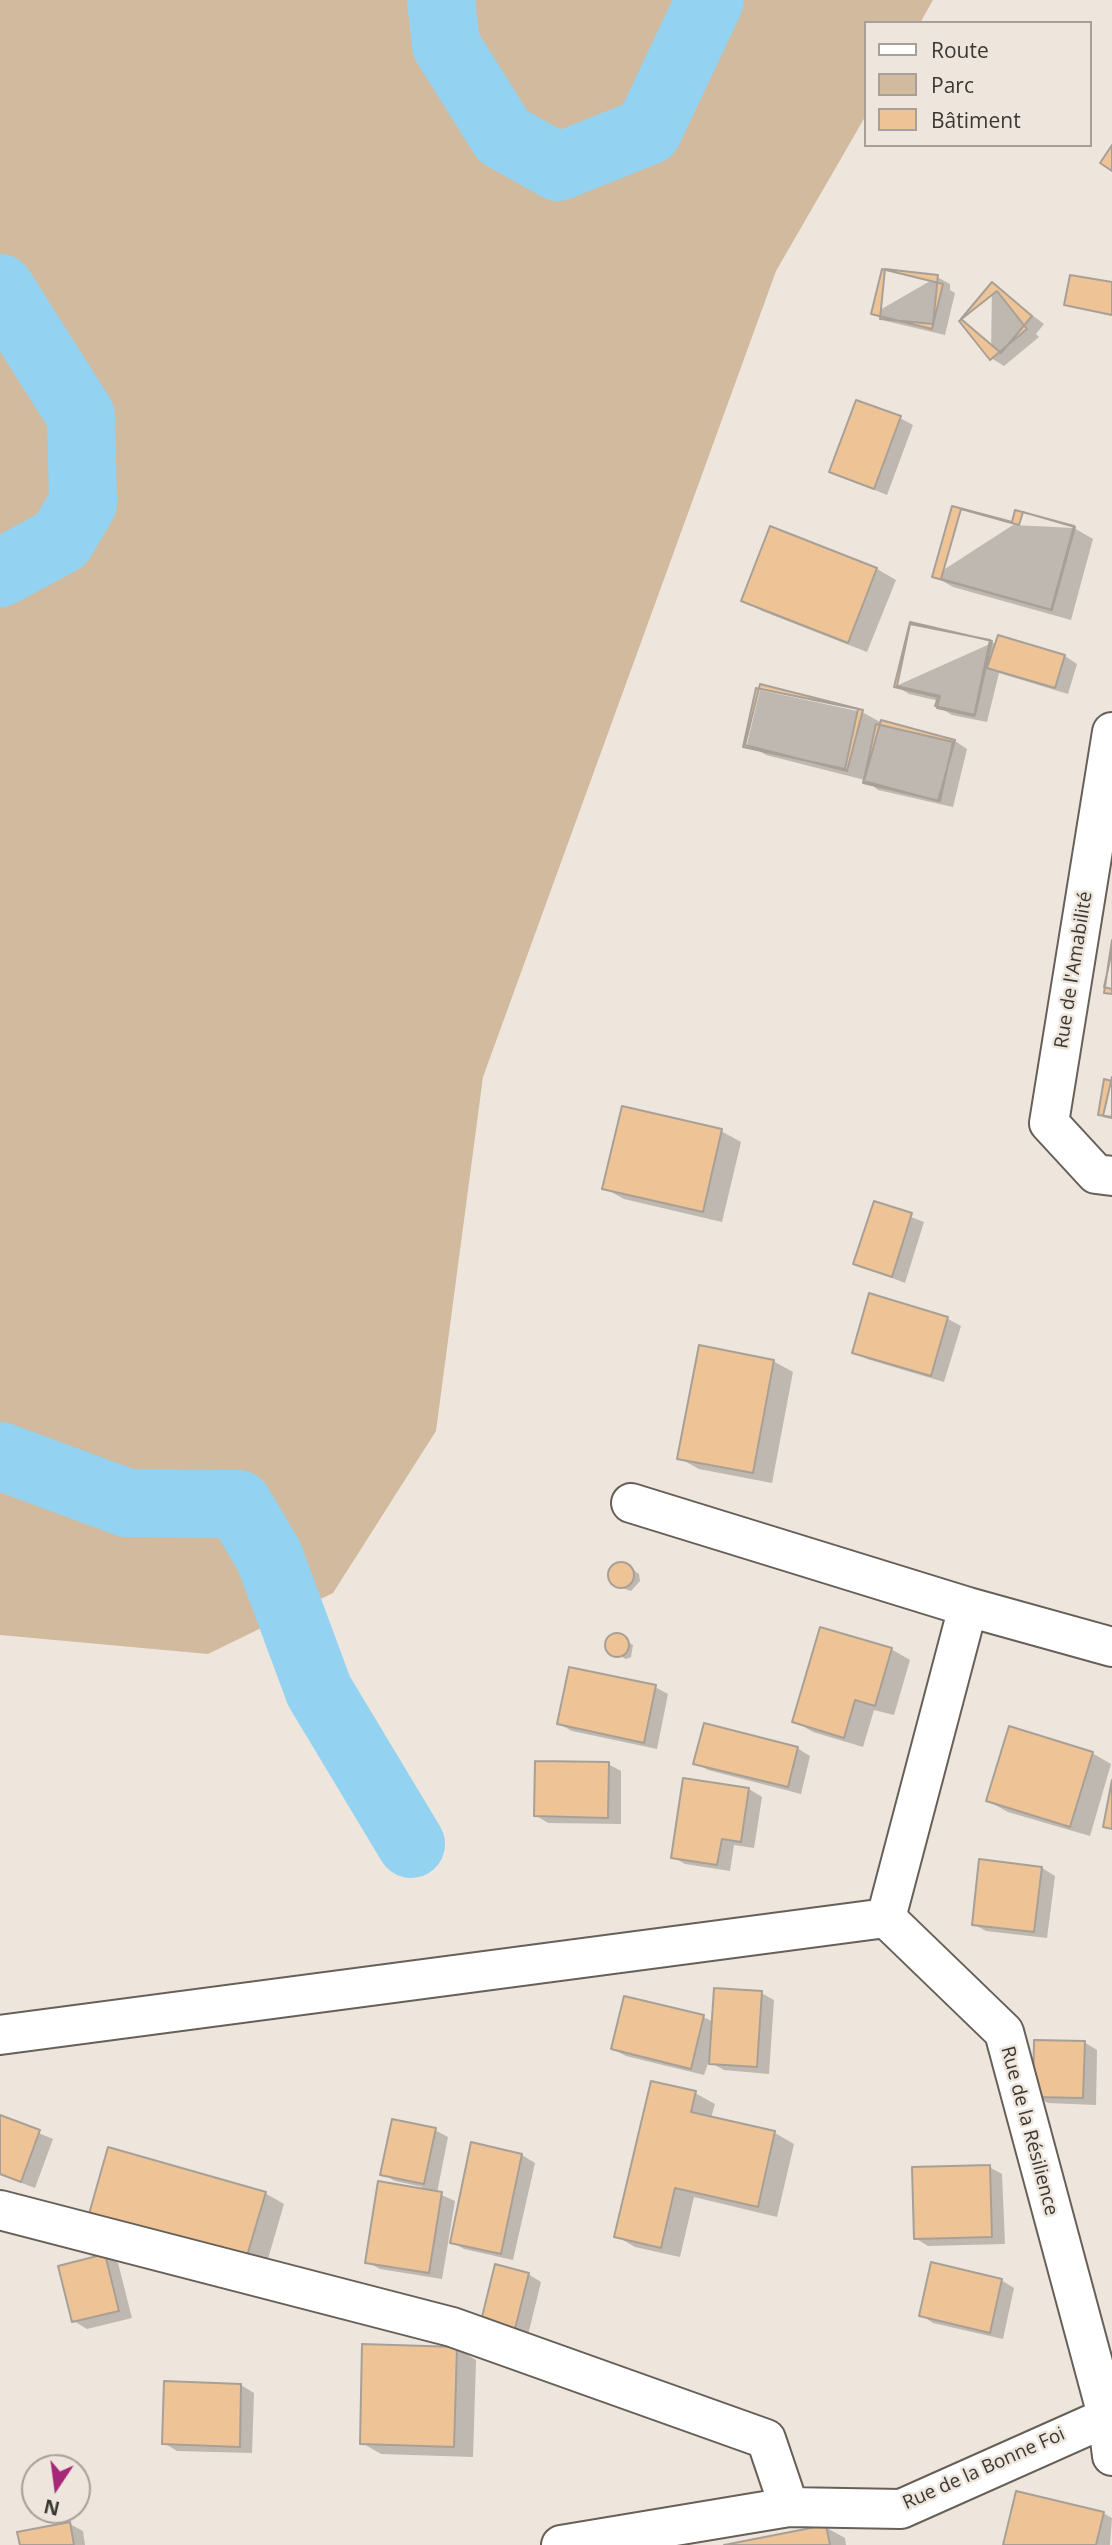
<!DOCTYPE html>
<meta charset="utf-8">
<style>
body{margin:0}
#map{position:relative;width:1112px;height:2545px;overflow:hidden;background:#eee6dc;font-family:"Open Sans",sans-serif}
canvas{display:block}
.legend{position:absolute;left:864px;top:21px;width:228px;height:126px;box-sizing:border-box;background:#eee6dc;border:2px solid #a6a099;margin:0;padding:9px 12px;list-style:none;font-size:21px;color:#3b3834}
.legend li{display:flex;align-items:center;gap:14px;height:35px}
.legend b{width:35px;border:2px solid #a6a099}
.north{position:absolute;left:21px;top:2454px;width:70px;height:70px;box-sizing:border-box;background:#eee6dc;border:2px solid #a6a099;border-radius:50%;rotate:193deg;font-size:19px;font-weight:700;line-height:28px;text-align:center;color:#3b3834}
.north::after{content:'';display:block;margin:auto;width:24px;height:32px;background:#a72878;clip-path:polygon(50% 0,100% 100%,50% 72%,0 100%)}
</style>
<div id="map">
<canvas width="1112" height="2545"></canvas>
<ul class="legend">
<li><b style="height:9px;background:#fff"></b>Route</li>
<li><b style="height:19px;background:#d1ba9d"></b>Parc</li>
<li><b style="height:19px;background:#eec496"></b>Bâtiment</li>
</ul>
<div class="north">N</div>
</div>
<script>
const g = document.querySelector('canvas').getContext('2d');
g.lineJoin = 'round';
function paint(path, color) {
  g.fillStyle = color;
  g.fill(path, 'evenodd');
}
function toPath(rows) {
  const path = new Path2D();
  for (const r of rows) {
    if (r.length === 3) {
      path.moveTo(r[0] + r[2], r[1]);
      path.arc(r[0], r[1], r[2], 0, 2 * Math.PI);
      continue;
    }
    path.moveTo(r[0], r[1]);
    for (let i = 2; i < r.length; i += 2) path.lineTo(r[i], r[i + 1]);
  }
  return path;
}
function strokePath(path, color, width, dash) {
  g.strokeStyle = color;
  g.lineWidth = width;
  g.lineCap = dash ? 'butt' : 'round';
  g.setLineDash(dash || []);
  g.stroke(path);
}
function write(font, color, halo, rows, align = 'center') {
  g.font = font + ' "Open Sans",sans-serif';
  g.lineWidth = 5;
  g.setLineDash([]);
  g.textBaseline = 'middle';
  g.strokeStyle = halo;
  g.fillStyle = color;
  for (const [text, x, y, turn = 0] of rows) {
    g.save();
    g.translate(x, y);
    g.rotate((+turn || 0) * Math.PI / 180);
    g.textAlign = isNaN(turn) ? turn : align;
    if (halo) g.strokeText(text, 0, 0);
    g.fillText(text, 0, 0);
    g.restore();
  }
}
paint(toPath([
 [0,0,933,0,920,23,865,23,865,117,776,271,483,1077,436,1431,333,1593,208,1654,0,1635]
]), '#d1ba9d');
paint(toPath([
 [937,277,950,284,950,290,955,293,945,335,886,321,873,314],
 [1112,284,1112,316,1066,305],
 [992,285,1044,324,1036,334,1039,337,1004,366,991,358],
 [900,418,913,425,887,495,831,472],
 [1013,525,1074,528,1093,539,1071,620,953,587,934,576],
 [771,528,877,569,896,580,867,652,762,611,743,600],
 [992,643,1065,656,1077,664,1068,694,999,673,987,722,952,715,939,707,939,701,909,694,896,686],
 [760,690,862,712,882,723,955,741,967,749,953,807,878,790,865,780,766,755,747,744],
 [721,1131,741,1142,722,1222,624,1199,604,1188],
 [875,1203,924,1222,905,1283,856,1264],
 [871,1296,948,1319,961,1326,944,1382,867,1359,854,1352],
 [773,1361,793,1372,772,1483,699,1469,679,1458],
 [627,1565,639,1574,640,1581,631,1591,616,1586,610,1573,613,1567],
 [615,1634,633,1645,631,1657,626,1659,607,1649,606,1643],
 [891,1649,910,1660,894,1715,874,1710,863,1747,813,1732,794,1721],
 [655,1687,668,1694,657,1749,572,1731,559,1724],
 [797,1748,810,1756,801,1794,708,1770,695,1763],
 [1092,1753,1111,1764,1090,1836,1008,1812,988,1801],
 [608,1764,621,1771,621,1824,548,1823,535,1815],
 [685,1780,749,1789,762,1797,754,1848,734,1845,730,1871,685,1864,673,1857],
 [1042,1868,1055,1876,1047,1938,986,1931,973,1924],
 [761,1993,774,2000,769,2074,724,2070,711,2063,712,2052,704,2075,626,2056,613,2049,703,2017,714,2022],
 [1084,2042,1097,2050,1096,2105,1048,2103,1035,2096],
 [695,2093,715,2104,711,2118,775,2133,794,2144,777,2217,694,2197,680,2257,635,2247,616,2236],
 [0,2117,53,2139,35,2188,0,2175],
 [435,2130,448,2137,437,2193,455,2201,442,2279,380,2269,367,2262,423,2187,395,2181,382,2174],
 [522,2155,535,2163,513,2260,464,2249,451,2242],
 [989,2167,1002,2174,1005,2244,928,2246,915,2238],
 [265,2193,284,2204,265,2269,110,2224],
 [105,2256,118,2263,132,2318,87,2329,74,2321],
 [528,2274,541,2282,528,2335,496,2328],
 [1001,2280,1014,2288,1003,2339,933,2323,921,2315],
 [457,2348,476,2360,473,2457,381,2454,362,2443],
 [241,2385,254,2393,252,2453,177,2451,164,2443],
 [1103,2513,1112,2518,1110,2545,1005,2545],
 [70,2524,83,2531,85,2545,22,2545],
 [825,2527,845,2538,846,2545,732,2545]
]), '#0003');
strokePath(toPath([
 [441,0,446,45,503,136,558,167,648,131,710,0],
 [0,288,81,416,83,503,61,540,0,573],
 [0,1456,127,1503,238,1504,269,1556,319,1691,411,1844]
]), '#93d3f1', 68);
const building = toPath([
 [1112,145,1112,171,1100,163,1112,145],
 [882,269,943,284,932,329,871,314,882,269],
 [885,269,938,275,933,324,880,319,885,269],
 [1070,275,1112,282,1112,315,1064,305,1070,275],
 [992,282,1032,316,1001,353,961,319,992,282],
 [997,291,1027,329,990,360,959,321,997,291],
 [856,400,901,416,874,489,829,472,856,400],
 [952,506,1012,522,1015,510,1074,526,1051,610,932,577,952,506],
 [961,509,1019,525,1023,512,1075,527,1052,610,941,579,961,509],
 [770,526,877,568,848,643,741,601,770,526],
 [910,622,992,641,975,715,935,706,938,697,894,687,910,622],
 [910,624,990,640,974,716,937,708,940,696,897,686,910,624],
 [998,635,1065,655,1055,688,987,668,998,635],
 [760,684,863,710,847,771,745,745,760,684],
 [756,688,858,709,845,769,743,747,756,688],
 [881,720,955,740,938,801,864,781,881,720],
 [876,724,953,742,940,801,863,783,876,724],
 [1112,940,1112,994,1104,993,1112,940],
 [1112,951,1112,989,1104,987,1112,951],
 [1112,1077,1112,1118,1103,1116,1112,1077],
 [1104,1079,1112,1081,1112,1117,1098,1115,1104,1079],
 [622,1106,722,1129,703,1212,602,1189,622,1106],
 [874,1201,912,1213,892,1277,853,1264,874,1201],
 [869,1293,948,1317,931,1376,852,1353,869,1293],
 [699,1345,774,1360,753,1473,677,1459,699,1345],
 [621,1575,13],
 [820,1627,892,1648,875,1706,855,1700,844,1738,792,1722,820,1627],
 [617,1645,12],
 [569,1667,656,1685,644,1743,557,1724,569,1667],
 [704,1723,798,1747,788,1787,693,1764,704,1723],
 [1009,1726,1093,1752,1070,1827,986,1801,1009,1726],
 [535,1761,609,1762,608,1818,534,1816,535,1761],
 [683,1778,749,1788,741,1842,722,1839,717,1865,671,1858,683,1778],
 [1112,1780,1112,1829,1103,1827,1112,1780],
 [979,1859,1042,1867,1034,1932,972,1925,979,1859],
 [714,1988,762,1991,757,2067,709,2064,714,1988],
 [624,1996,704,2015,691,2069,611,2049,624,1996],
 [1034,2040,1085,2041,1083,2098,1033,2097,1034,2040],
 [651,2081,696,2091,691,2112,775,2131,758,2207,675,2188,661,2248,614,2237,651,2081],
 [0,2115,40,2130,21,2182,0,2174,0,2115],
 [392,2119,436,2128,424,2184,380,2175,392,2119],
 [471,2142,522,2154,501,2254,450,2243,471,2142],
 [108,2147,266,2192,246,2259,89,2214,108,2147],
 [990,2165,992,2237,914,2239,912,2167,990,2165],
 [378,2181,442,2192,429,2273,365,2263,378,2181],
 [105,2254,119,2311,72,2322,58,2266,105,2254],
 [931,2262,1002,2279,990,2333,919,2316,931,2262],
 [495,2264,529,2273,515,2329,481,2321,495,2264],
 [362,2344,457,2347,454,2447,360,2444,362,2344],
 [164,2381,241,2384,240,2447,162,2444,164,2381],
 [1016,2491,1104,2512,1096,2545,1003,2545,1016,2491],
 [70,2522,74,2545,20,2545,17,2532,70,2522],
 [826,2525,830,2545,724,2545,826,2525]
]);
paint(building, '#eec496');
strokePath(building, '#a8a097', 2);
const minor = toPath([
 [1112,732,1049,1123,1096,1174,1112,1176],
 [631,1503,968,1607,1112,1647],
 [968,1607,886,1918,1004,2032,1107,2415,1112,2456],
 [0,2035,886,1918],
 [0,2210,452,2327,766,2439,789,2507],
 [561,2545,789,2507,901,2509,1112,2415]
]);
strokePath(minor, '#676058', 42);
strokePath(minor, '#fff', 38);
write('19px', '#3b3834', '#eee6dc', [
 ["Rue de l'Amabilité",1074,970,-81],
 ["Rue de la Résilience",1029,2131,75],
 ["Rue de la Bonne Foi",984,2469,-24]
]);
</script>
